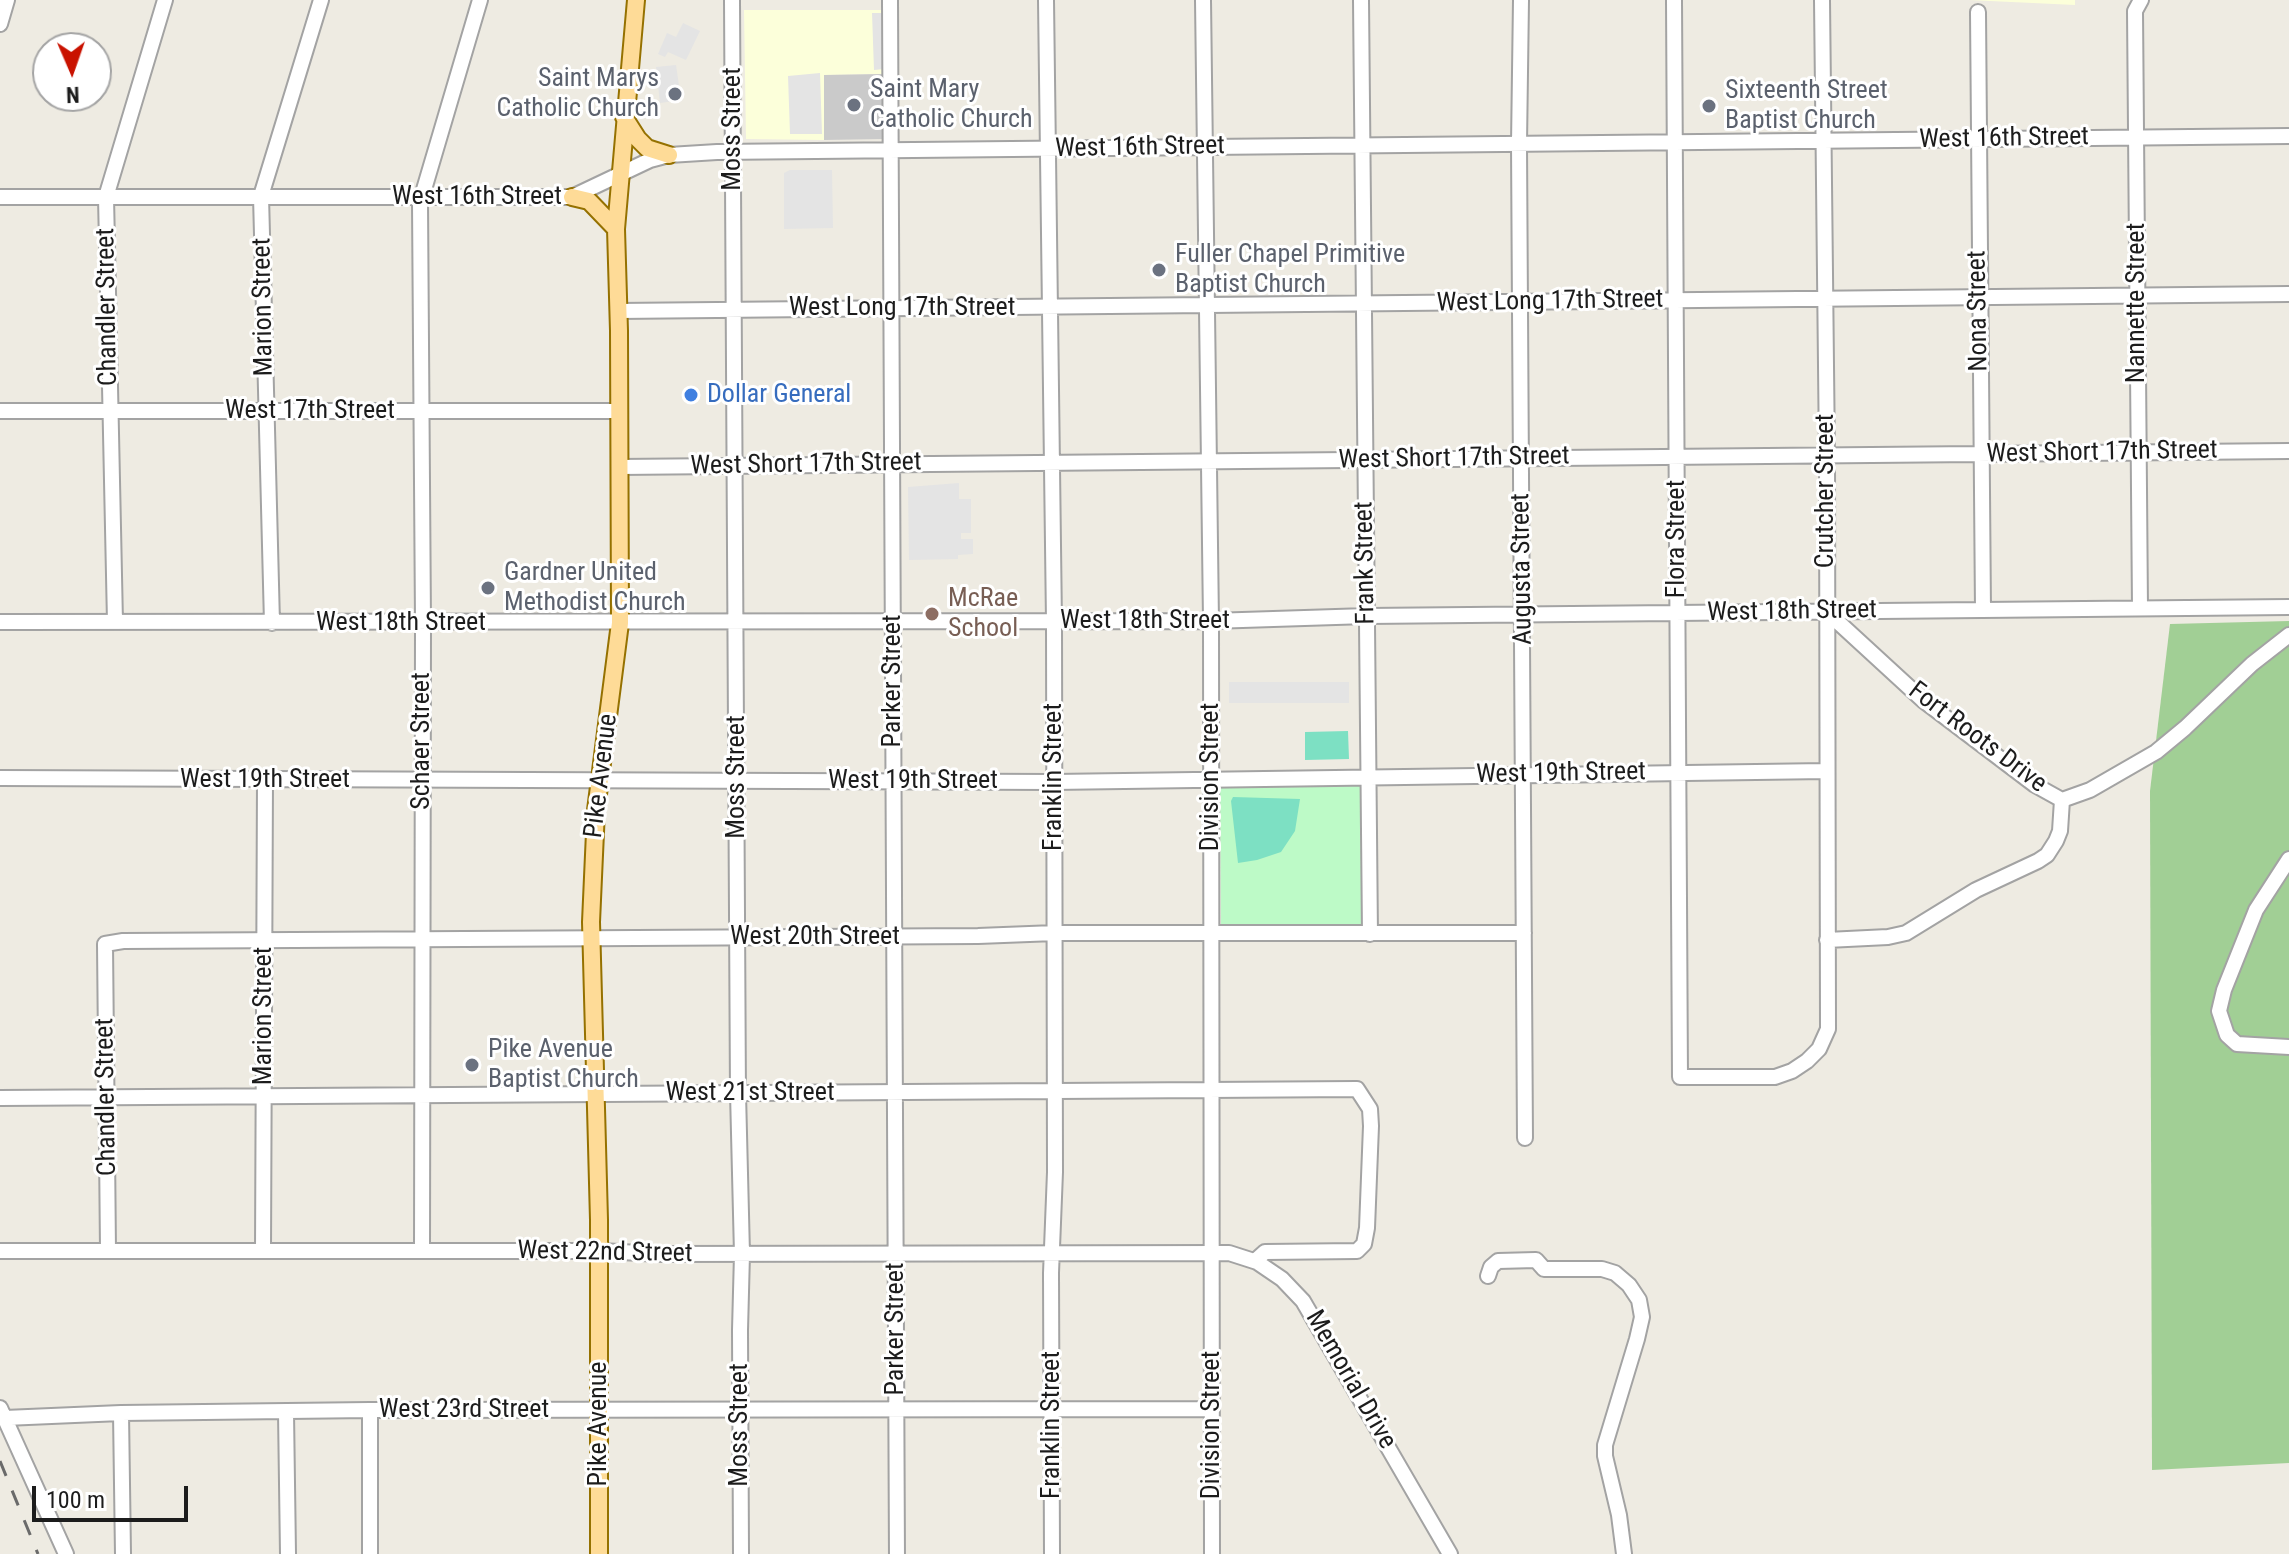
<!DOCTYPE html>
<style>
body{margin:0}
#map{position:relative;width:2289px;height:1554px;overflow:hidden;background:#eeebe2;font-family:"Roboto Condensed",sans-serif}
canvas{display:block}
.north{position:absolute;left:32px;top:32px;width:80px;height:80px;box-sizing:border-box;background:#fff;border:2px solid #a4a4a4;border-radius:50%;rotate:178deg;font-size:22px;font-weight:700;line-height:32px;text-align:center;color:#1c1c1c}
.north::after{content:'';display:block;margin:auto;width:28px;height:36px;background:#c91200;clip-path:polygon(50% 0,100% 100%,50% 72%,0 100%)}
.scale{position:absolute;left:32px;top:1486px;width:156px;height:36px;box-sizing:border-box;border:4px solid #1c1c1c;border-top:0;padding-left:10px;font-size:24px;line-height:28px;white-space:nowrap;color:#1c1c1c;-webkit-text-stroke:6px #fff;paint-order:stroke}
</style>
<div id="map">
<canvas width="2289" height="1554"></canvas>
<div class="north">N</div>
<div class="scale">100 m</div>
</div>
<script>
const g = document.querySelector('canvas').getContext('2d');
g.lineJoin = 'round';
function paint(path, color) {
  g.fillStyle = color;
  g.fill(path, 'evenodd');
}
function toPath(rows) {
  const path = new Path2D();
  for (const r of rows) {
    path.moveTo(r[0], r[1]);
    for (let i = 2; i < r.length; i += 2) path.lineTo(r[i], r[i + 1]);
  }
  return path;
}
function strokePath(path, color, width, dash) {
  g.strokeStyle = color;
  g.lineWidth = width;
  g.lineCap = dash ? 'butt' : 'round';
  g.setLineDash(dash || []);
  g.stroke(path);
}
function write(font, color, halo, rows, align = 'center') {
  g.font = font + ' "Roboto Condensed",sans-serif';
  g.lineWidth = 6;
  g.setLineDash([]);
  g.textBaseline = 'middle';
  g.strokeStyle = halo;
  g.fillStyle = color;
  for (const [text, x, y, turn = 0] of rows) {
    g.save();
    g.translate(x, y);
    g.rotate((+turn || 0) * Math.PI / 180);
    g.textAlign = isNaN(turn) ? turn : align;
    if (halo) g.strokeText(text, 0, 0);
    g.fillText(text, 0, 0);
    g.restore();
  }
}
paint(toPath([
 [1969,0,2075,0,2075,5],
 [744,10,884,10,884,74,824,75,824,140,746,139]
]), '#fcffda');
paint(toPath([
 [884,74,884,139,824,140,824,75]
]), '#cacaca');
paint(toPath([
 [2289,621,2289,1463,2152,1470,2150,791,2170,624]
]), '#a1cf95');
paint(toPath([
 [1358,784,1362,789,1365,923,1361,928,1221,927,1220,790,1222,786]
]), '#bdfac7');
paint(toPath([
 [1348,731,1349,759,1305,760,1305,732],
 [1233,797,1300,799,1295,831,1281,852,1257,860,1238,863,1231,801]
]), '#7de0c3');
paint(toPath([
 [872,13,884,13,884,69,874,70],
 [683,23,700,31,686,60,668,52,665,57,658,54,667,33,676,37],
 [676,65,681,100,660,103,656,67],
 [820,73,822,134,790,134,788,76],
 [790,170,832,170,833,228,784,229,784,173],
 [959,483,959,499,971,499,971,533,961,533,961,539,973,539,973,554,958,555,958,559,909,560,908,487],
 [1229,682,1349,682,1349,703,1229,703]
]), '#e4e4e4');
const minor = toPath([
 [732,0,738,1093,742,1254,740,1330,741,1554],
 [890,0,897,1554],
 [1046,0,1054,622,1055,1172,1051,1273,1052,1554],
 [1203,0,1211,621,1212,1554],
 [1361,0,1370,934],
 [1521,0,1519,144,1525,1138],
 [1674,0,1680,1077,1775,1077,1792,1071,1807,1061,1819,1049,1828,1029,1827,457,1822,0],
 [1978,12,1983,610],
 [0,24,7,0],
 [0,197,572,197,650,160,669,155,717,152,2289,136],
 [618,311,2289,294],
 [0,411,619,411],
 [619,467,2289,451],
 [2140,608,2135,11,2141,0],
 [1826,611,1924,701,2035,785,2062,800,2090,790,2156,752,2185,728,2252,664,2289,635],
 [0,622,1211,621,1367,616,2289,607],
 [115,622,106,197,165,0],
 [272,623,261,196,321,0],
 [0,778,1054,782,1826,771],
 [2289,859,2256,910,2224,990,2219,1011,2227,1035,2237,1044,2289,1047],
 [1827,940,1888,937,1906,933,1976,890,2038,861,2047,855,2056,841,2060,831,2062,800],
 [0,1098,1357,1089,1370,1109,1371,1126,1367,1228,1364,1244,1357,1251,1265,1252,1255,1261],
 [0,1251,599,1251,662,1254,1229,1253,1257,1262,1282,1279,1303,1301,1450,1554],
 [108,1251,105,944,123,941,978,936,1055,933,1524,933],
 [263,1251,265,780],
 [422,1251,423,623,420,203,480,0],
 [1488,1276,1491,1267,1498,1261,1536,1260,1544,1269,1602,1269,1615,1273,1629,1285,1639,1300,1642,1317,1637,1339,1605,1445,1605,1456,1619,1515,1624,1554],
 [0,1408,66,1554],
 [370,1410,370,1554],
 [286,1412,288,1554],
 [121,1413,123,1554],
 [5,1418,121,1413,370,1410,1212,1409]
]);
const major = toPath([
 [624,117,638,139,647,148,669,155],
 [572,197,589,201,616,229],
 [599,1554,599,1220,591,922,596,810,620,623,619,331,616,229,636,0]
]);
strokePath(minor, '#a3a3a3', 18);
strokePath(major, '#957100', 20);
strokePath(minor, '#fff', 14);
strokePath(major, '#fedb97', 16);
strokePath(toPath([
 [0,1461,38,1554]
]), '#6a6a6a', 3, [16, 16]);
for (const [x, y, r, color] of [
 [675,94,8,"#6b7280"],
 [854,105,8,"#6b7280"],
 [1709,106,8,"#6b7280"],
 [1159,270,8,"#6b7280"],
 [691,395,8,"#3f7fe0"],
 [488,588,8,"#6b7280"],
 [932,614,8,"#8d6e63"],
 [472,1065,8,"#6b7280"]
]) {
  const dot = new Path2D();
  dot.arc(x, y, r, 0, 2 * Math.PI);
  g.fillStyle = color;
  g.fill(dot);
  strokePath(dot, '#fff', 3);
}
write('26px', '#5b616d', '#fff', [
 ["Saint Marys",659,79,"right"],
 ["Catholic Church",659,109,"right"],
 ["Saint Mary",870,90],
 ["Catholic Church",870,120],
 ["Sixteenth Street",1725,91],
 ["Baptist Church",1725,121],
 ["Fuller Chapel Primitive",1175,255],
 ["Baptist Church",1175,285],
 ["Gardner United",504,573],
 ["Methodist Church",504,603],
 ["Pike Avenue",488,1050],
 ["Baptist Church",488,1080]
], 'left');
write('26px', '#1c1c1c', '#fff', [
 ["Moss Street",733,129,-90],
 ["West 16th Street",2004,139,-1],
 ["West 16th Street",1140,148,-1],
 ["West 16th Street",477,197],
 ["West Long 17th Street",1550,302,-1],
 ["Nannette Street",2137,303,-90],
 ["Chandler Street",108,307,-91],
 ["Marion Street",264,307,-91],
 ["West Long 17th Street",902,308],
 ["Nona Street",1979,311,-91],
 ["West 17th Street",310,411],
 ["West Short 17th Street",2102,453,-1],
 ["West Short 17th Street",1454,459,-1],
 ["West Short 17th Street",806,465,-1],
 ["Crutcher Street",1826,491,-90],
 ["Flora Street",1677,539,-90],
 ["Frank Street",1366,563,-91],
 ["Augusta Street",1523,569,-91],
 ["West 18th Street",1792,612,-1],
 ["West 18th Street",1145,621],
 ["West 18th Street",401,623],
 ["Parker Street",893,681,-90],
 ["Fort Roots Drive",1977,738,37],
 ["Schaer Street",422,741,-90],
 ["West 19th Street",1561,774,-1],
 ["Pike Avenue",602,776,-83],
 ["Moss Street",737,777,-90],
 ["Franklin Street",1054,777,-90],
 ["Division Street",1211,777,-90],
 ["West 19th Street",265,780],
 ["West 19th Street",913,781],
 ["West 20th Street",815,937],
 ["Marion Street",264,1016,-90],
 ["West 21st Street",750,1093],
 ["Chandler Street",107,1097,-91],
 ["West 22nd Street",605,1253,1],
 ["Parker Street",896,1329,-90],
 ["Memorial Drive",1350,1380,60],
 ["West 23rd Street",464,1410],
 ["Pike Avenue",599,1424,-90],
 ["Moss Street",740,1425,-90],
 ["Franklin Street",1052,1425,-90],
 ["Division Street",1212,1425,-90]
]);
write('26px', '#366cbe', '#fff', [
 ["Dollar General",707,395]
], 'left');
write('26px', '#785e54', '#fff', [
 ["McRae",948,599],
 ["School",948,629]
], 'left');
</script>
